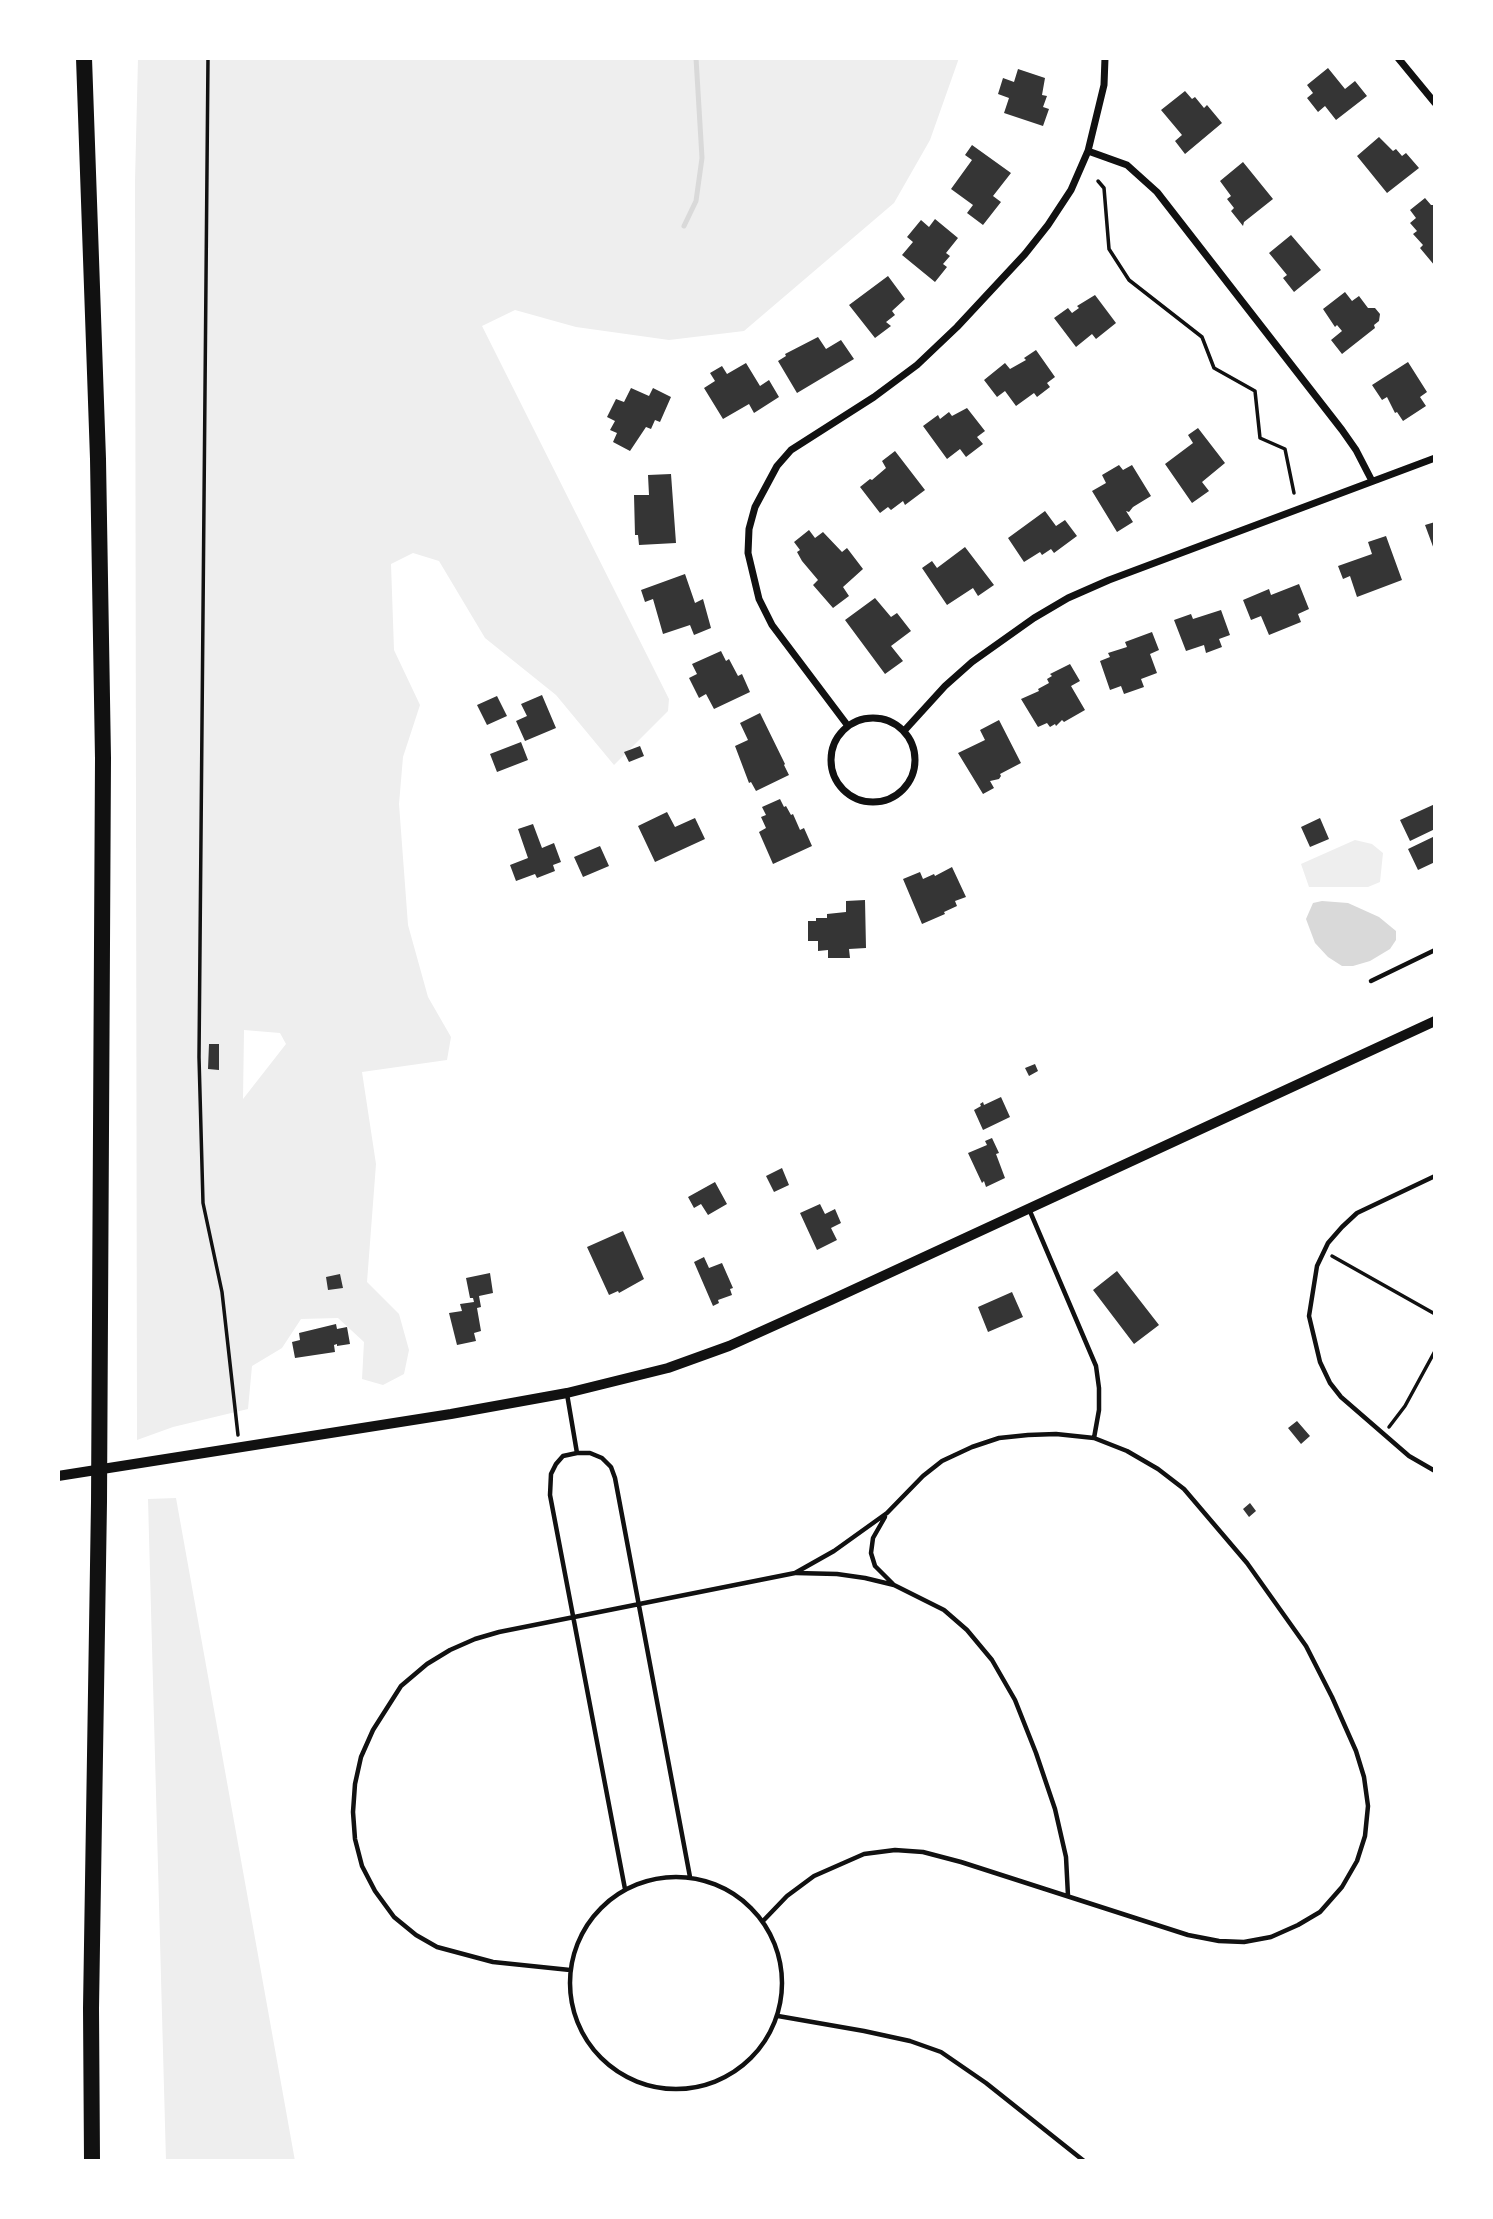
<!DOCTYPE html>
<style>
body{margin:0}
#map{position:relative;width:1493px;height:2219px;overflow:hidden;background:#fff;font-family:Signika,sans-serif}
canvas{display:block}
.frame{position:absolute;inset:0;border:60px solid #fff;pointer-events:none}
</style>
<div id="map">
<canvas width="1493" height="2219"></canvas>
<div class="frame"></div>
</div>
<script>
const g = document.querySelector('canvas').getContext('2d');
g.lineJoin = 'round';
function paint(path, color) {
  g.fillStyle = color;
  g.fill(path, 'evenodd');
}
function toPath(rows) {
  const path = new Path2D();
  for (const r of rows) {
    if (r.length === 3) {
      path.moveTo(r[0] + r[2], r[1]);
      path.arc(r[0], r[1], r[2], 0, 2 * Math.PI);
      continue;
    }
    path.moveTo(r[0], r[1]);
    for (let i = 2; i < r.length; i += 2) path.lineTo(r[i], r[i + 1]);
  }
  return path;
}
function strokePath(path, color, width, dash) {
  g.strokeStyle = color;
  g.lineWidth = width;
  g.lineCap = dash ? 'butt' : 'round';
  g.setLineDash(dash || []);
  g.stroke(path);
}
paint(toPath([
 [138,58,959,58,930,140,894,203,744,331,669,340,576,327,515,310,482,326,669,699,668,711,614,765,556,695,485,638,439,561,413,553,391,564,394,650,420,705,403,757,399,804,408,925,428,997,451,1037,447,1060,362,1072,376,1164,367,1282,399,1314,409,1350,404,1374,383,1385,362,1379,364,1342,338,1318,301,1319,282,1348,252,1366,248,1409,173,1427,137,1440,135,181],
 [244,1030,280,1033,286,1044,243,1099],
 [1355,840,1372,844,1383,853,1380,882,1368,887,1309,887,1301,864],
 [176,1498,295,2161,166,2161,148,1499]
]), '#eee');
paint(toPath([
 [1322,901,1348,903,1379,917,1396,931,1396,940,1390,949,1370,961,1353,966,1342,966,1328,957,1315,943,1306,919,1313,903]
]), '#d9d9d9');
strokePath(toPath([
 [684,226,696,201,702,158,696,58]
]), '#d9d9d9', 5);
paint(toPath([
 [1328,68,1345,89,1355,81,1367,96,1336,120,1325,106,1318,112,1307,98,1313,93,1307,85],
 [1018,69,1045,78,1042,95,1047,96,1043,107,1049,109,1043,126,1004,113,1009,98,998,94,1003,78,1014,82],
 [1185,91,1192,99,1195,97,1204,108,1207,105,1222,123,1185,154,1175,141,1182,135,1161,110],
 [1379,137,1393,151,1396,149,1402,156,1406,153,1419,168,1387,193,1357,156],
 [972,145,1011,173,993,196,1001,202,983,225,967,213,973,205,951,189,972,160,965,155],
 [1243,162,1273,199,1244,222,1243,226,1231,211,1234,208,1227,199,1231,196,1220,181],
 [1425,198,1431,205,1435,205,1435,266,1420,248,1423,245,1413,234,1417,231,1410,223,1416,218,1410,210],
 [935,219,958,238,946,253,950,256,943,264,947,267,935,282,902,255,913,242,907,237,921,220,929,227],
 [1291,235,1321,270,1294,292,1283,278,1287,275,1269,253],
 [888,276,905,299,892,311,895,315,886,322,891,326,875,338,849,305],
 [1345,292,1352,301,1359,296,1368,308,1375,308,1380,314,1379,321,1374,325,1375,328,1342,354,1331,340,1342,331,1337,325,1335,327,1323,309],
 [1095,295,1116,323,1096,339,1092,334,1076,347,1054,318,1068,308,1072,313,1079,308,1077,306],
 [818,337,826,349,841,340,854,359,797,393,778,361,786,356,785,354],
 [1036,350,1055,377,1047,383,1050,387,1037,397,1034,393,1016,406,1005,391,997,397,984,380,1005,363,1010,369,1026,360,1024,358],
 [1408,362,1427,392,1420,397,1426,406,1403,421,1397,412,1395,413,1387,397,1382,400,1372,385],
 [746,363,760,386,769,380,779,397,754,413,749,404,723,419,704,388,715,381,710,373,722,366,727,374],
 [631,388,649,396,653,388,671,397,660,422,655,420,651,429,646,427,630,451,613,442,617,433,610,430,615,421,607,417,616,399,624,402],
 [967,408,985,431,977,437,983,444,966,457,960,449,947,459,923,426,938,415,940,419,949,412,952,416],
 [1198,428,1225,463,1202,482,1209,491,1192,503,1165,464,1193,443,1188,435],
 [895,451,925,490,905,505,903,501,891,510,888,507,880,513,860,487,870,479,872,480,886,468,882,461],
 [1119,465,1123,470,1132,465,1151,496,1133,507,1129,512,1126,511,1133,522,1117,532,1092,491,1106,483,1102,475],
 [671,474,676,543,639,545,638,535,635,535,634,495,649,495,648,475],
 [1045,511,1056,526,1065,520,1077,536,1054,553,1051,549,1042,555,1040,552,1024,562,1008,538],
 [1435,522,1435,552,1425,525],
 [809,530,815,538,823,532,842,552,847,548,863,569,843,587,849,596,833,608,813,585,818,580,802,561,797,552,800,550,794,542],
 [1386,536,1402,580,1357,597,1350,576,1343,579,1338,566,1372,554,1368,542],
 [965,547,994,585,978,596,973,588,947,605,922,568,932,561,937,568],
 [685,574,695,603,703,599,711,628,694,635,690,625,663,634,653,599,645,602,641,590],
 [1299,584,1309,609,1298,614,1301,622,1269,635,1261,616,1251,620,1243,600,1269,589,1271,595],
 [875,598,891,617,897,613,911,631,891,646,903,661,885,674,845,620],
 [1221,610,1230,635,1219,639,1222,647,1206,653,1204,645,1186,651,1174,620,1191,614,1193,619],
 [1152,632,1159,650,1150,654,1157,673,1141,679,1144,687,1124,694,1121,686,1110,690,1100,661,1110,657,1108,653,1127,647,1125,642],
 [721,651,726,661,729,659,738,676,742,674,750,692,714,709,706,694,699,698,689,678,697,674,692,664],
 [1070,664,1080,681,1071,686,1085,710,1064,722,1062,720,1056,726,1055,724,1050,727,1047,723,1038,727,1021,699,1039,691,1038,689,1049,683,1047,679,1052,676,1050,674],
 [542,695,556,728,525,741,516,721,527,716,521,704],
 [497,696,507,716,487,725,477,705],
 [760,713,785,764,784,765,789,775,756,791,751,782,749,783,735,746,748,740,740,723],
 [999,720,1021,763,1000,774,1001,776,999,779,990,781,994,788,983,794,958,753,985,740,980,730],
 [521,742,528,760,497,772,490,754],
 [640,746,644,756,629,762,624,752],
 [780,799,784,807,786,806,791,815,793,814,800,830,804,828,812,846,773,864,759,832,766,828,761,817,766,815,762,807],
 [1435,804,1435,829,1410,841,1400,820],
 [667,812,675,827,695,818,705,839,655,862,638,826],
 [1320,818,1329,839,1310,847,1301,827],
 [533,824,542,848,554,843,561,862,553,865,555,871,537,878,535,874,516,881,510,865,528,858,518,829],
 [1435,836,1435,862,1418,870,1408,849],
 [600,846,609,866,583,877,574,857],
 [952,867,966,897,955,901,957,906,944,912,945,914,922,924,903,879,920,872,923,879,934,874,935,876],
 [865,900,866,948,849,949,850,958,828,958,828,950,818,951,818,941,808,941,808,921,816,921,816,918,827,918,827,914,846,912,846,901],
 [209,1044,219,1044,219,1070,208,1069],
 [1035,1064,1038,1071,1029,1076,1025,1068],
 [1001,1097,1010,1117,983,1130,974,1110,981,1106,980,1104,983,1102,984,1105],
 [992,1138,999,1153,996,1154,1005,1178,986,1187,984,1181,982,1183,968,1153,987,1145,985,1141],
 [782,1168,789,1185,774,1192,766,1176],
 [715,1182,727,1204,708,1215,701,1204,694,1208,688,1197],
 [820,1204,825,1214,835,1209,841,1223,831,1228,837,1240,817,1250,800,1213],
 [623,1231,644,1279,619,1293,618,1291,609,1295,587,1247],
 [704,1257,709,1268,722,1263,733,1288,730,1289,732,1295,718,1300,719,1303,713,1306,694,1262],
 [1117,1271,1159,1325,1134,1344,1093,1290],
 [490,1273,493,1293,479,1296,481,1307,477,1308,481,1331,474,1333,476,1341,457,1345,449,1313,462,1311,460,1304,474,1302,473,1298,470,1298,466,1278],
 [340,1274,343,1288,328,1290,326,1277],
 [1012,1292,1023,1317,988,1332,978,1307],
 [336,1324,337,1329,347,1327,350,1344,337,1346,337,1344,334,1345,335,1352,295,1358,292,1342,300,1340,299,1333],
 [1297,1421,1310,1436,1301,1444,1288,1428],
 [1250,1503,1256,1511,1249,1517,1243,1509]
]), '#353535');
strokePath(toPath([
 [208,58,199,1057,203,1203,222,1292,238,1435],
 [1098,181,1104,188,1109,249,1129,280,1202,337,1214,368,1255,391,1260,438,1285,449,1294,493],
 [1332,1256,1435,1314],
 [1389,1427,1405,1406,1435,1351]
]), '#111', 3.5);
strokePath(toPath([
 [1371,981,1435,950],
 [1435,1176,1357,1213,1342,1227,1328,1243,1317,1266,1309,1316,1320,1362,1330,1383,1341,1397,1409,1456,1435,1471],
 [567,1394,577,1453],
 [885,1517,873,1538,871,1553,875,1566,893,1584],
 [796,1573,837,1574,865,1578,894,1585,944,1610,967,1630,992,1660,1015,1700,1036,1753,1055,1809,1066,1857,1068,1896],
 [676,1983,106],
 [625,1889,550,1495,551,1474,556,1464,563,1456,577,1453,590,1453,602,1458,611,1467,615,1478,690,1877],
 [763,1921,787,1896,814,1876,864,1854,895,1850,923,1852,961,1862,1188,1935,1219,1941,1244,1942,1271,1937,1298,1925,1320,1912,1342,1887,1357,1861,1365,1836,1368,1806,1364,1777,1356,1751,1332,1697,1306,1646,1247,1563,1184,1489,1158,1469,1127,1451,1094,1438,1099,1410,1099,1388,1096,1366,1029,1209],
 [570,1970,493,1962,437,1947,416,1935,394,1917,375,1891,362,1866,355,1839,353,1812,355,1784,361,1757,373,1730,401,1686,427,1664,450,1650,475,1639,499,1632,795,1573,834,1551,887,1513,923,1476,942,1461,972,1447,999,1438,1028,1435,1056,1434,1094,1438],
 [778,2016,864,2031,910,2041,941,2052,986,2083,1084,2161]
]), '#111', 4.5);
strokePath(toPath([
 [1398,58,1435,103],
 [1088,151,1127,165,1157,192,1342,430,1356,450,1372,481],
 [873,760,42],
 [848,726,772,625,759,599,748,553,749,529,755,507,777,466,791,450,874,397,917,365,957,327,1025,254,1048,225,1071,190,1088,151,1104,85,1105,58],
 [904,731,945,686,972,662,1034,618,1068,598,1109,580,1435,458]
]), '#111', 7);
strokePath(toPath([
 [58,1476,451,1414,567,1393,668,1368,729,1346,831,1300,1435,1021]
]), '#111', 10);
strokePath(toPath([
 [84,58,98,459,103,758,99,1502,91,2008,92,2161]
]), '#111', 16);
</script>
